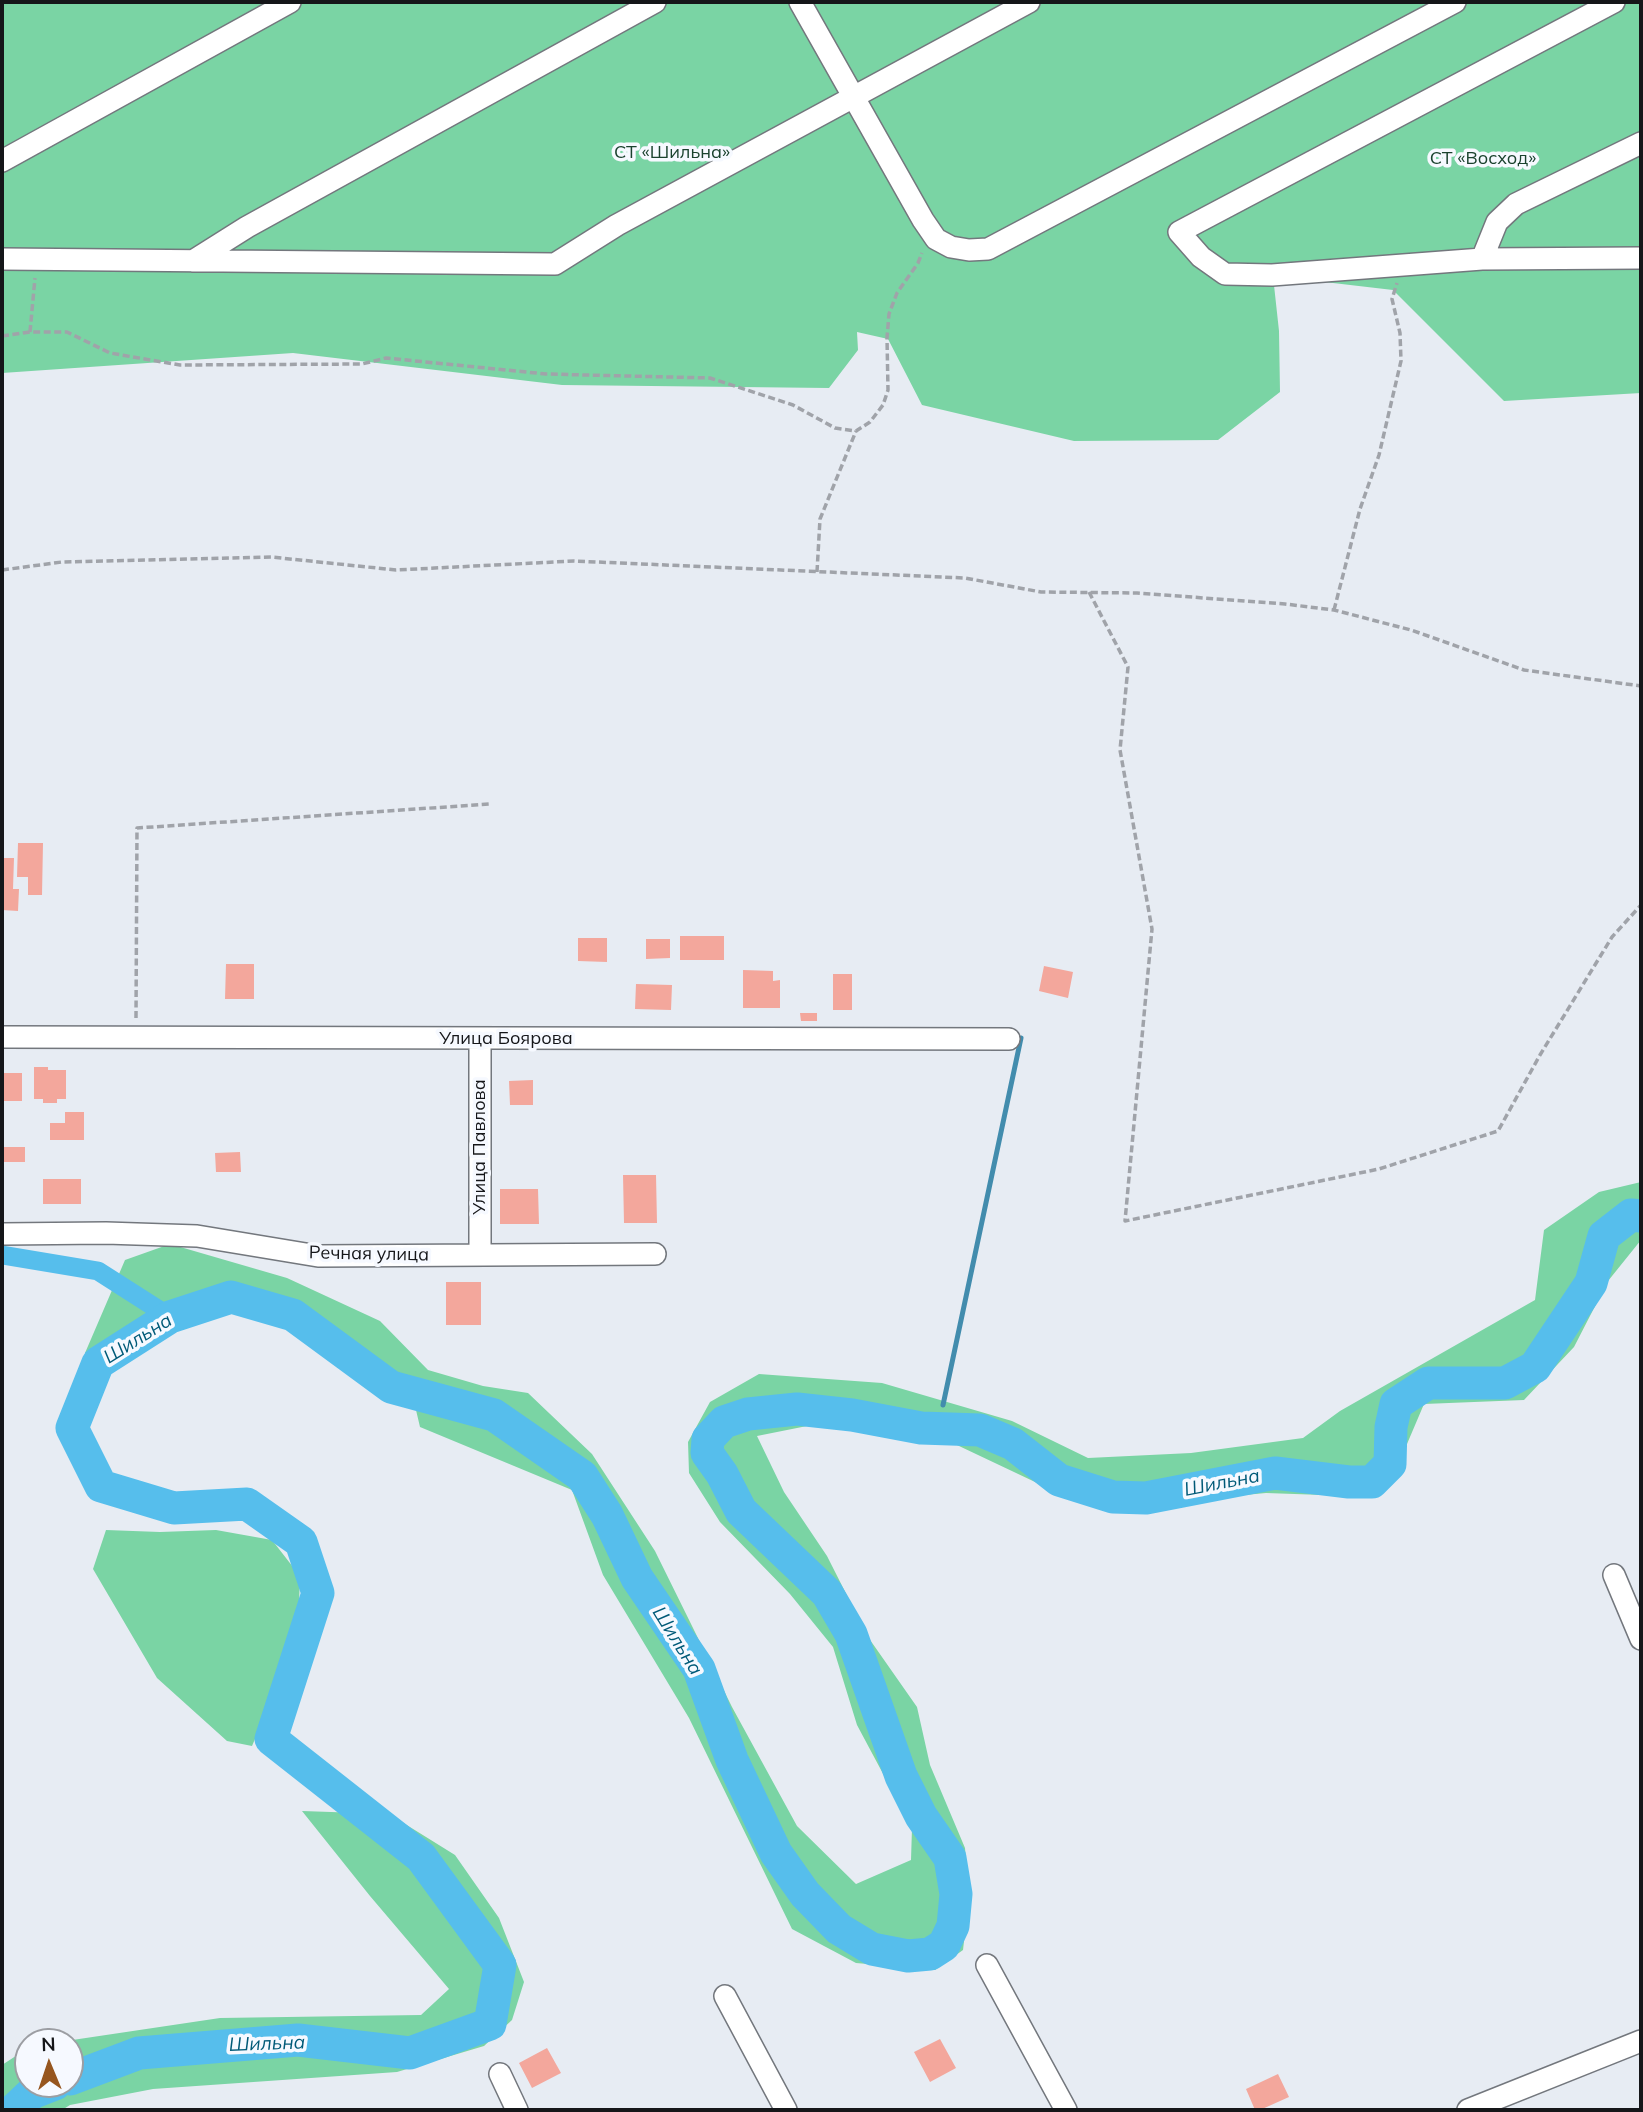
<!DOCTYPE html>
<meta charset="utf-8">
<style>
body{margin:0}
#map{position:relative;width:1643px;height:2112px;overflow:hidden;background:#e7ecf3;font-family:Mulish,sans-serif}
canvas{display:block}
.frame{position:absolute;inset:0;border:4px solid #151619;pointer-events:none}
.north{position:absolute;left:14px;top:2028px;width:70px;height:70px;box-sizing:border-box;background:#f6f9ff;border:2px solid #9c9ea3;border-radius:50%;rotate:358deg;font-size:19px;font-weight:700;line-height:28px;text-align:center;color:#151619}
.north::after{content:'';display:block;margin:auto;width:24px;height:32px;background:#96561f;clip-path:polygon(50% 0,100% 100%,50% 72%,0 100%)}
</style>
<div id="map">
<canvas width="1643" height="2112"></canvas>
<div class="frame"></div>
<div class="north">N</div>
</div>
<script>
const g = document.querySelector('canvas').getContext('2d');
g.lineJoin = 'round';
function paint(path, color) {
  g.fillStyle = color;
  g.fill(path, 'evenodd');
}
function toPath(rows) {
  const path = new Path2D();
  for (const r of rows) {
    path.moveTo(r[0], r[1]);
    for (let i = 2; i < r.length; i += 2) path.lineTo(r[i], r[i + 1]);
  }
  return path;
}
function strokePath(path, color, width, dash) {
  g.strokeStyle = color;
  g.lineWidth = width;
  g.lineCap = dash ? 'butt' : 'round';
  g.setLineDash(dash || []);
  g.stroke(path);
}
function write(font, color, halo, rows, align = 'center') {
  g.font = font + ' Mulish,sans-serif';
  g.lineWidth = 7;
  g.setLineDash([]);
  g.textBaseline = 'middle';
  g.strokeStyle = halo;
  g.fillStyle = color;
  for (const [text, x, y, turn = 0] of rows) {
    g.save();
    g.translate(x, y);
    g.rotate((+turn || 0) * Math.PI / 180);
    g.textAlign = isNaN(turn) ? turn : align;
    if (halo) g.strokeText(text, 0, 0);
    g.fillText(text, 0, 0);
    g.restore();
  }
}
paint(toPath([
 [2,2,1641,2,1641,393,1504,401,1393,290,1273,276,1279,331,1280,392,1218,440,1074,441,922,405,888,339,857,332,858,350,829,388,562,385,293,353,2,373],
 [1641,1182,1641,1240,1608,1281,1574,1347,1524,1400,1424,1404,1390,1484,1323,1495,1266,1493,1202,1499,1071,1499,921,1428,817,1424,757,1436,784,1492,827,1556,868,1637,917,1707,930,1765,965,1848,969,1898,963,1950,935,1970,856,1963,792,1929,689,1718,603,1575,572,1490,420,1427,412,1393,366,1368,303,1322,225,1299,170,1317,98,1363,85,1353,125,1260,170,1244,287,1278,380,1321,428,1370,483,1386,528,1393,592,1454,655,1551,732,1707,797,1826,856,1884,911,1860,912,1828,857,1725,833,1647,790,1594,720,1522,689,1473,688,1442,710,1402,759,1374,882,1383,1012,1421,1088,1458,1191,1453,1303,1438,1340,1411,1535,1300,1544,1230,1599,1192],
 [106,1530,160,1532,216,1530,272,1540,300,1576,298,1631,279,1683,252,1746,227,1741,157,1678,93,1569],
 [302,1811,389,1814,455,1855,499,1918,524,1982,512,2020,484,2046,397,2072,153,2089,70,2105,62,2110,2,2110,2,2065,28,2048,28,2084,70,2084,70,2042,59,2042,220,2018,421,2015,449,1989,370,1896]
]), '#7ad4a4');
strokePath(toPath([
 [943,1405,1021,1038]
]), '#428cad', 5);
strokePath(toPath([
 [2,1255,98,1271,170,1317]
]), '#56beec', 19);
strokePath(toPath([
 [70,2079,139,2053,298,2040,410,2053,490,2024,500,1965,421,1857,271,1739,318,1593,301,1542,247,1504,174,1508,101,1486,72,1428,98,1363,170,1317,231,1297,293,1315,391,1387,494,1415,582,1476,607,1515,637,1578,699,1669,732,1760,776,1853,805,1894,839,1929,872,1949,908,1956,930,1954,944,1945,953,1926,956,1894,950,1858,921,1816,901,1776,851,1634,827,1593,741,1511,722,1474,707,1453,708,1439,724,1422,748,1414,797,1409,852,1415,921,1428,980,1430,1013,1444,1059,1480,1113,1497,1146,1498,1275,1473,1349,1482,1372,1482,1390,1464,1391,1427,1396,1404,1428,1383,1505,1383,1535,1367,1591,1283,1604,1236,1631,1215,1641,1216],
 [14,2110,32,2093,55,2084]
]), '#56beec', 33);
paint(toPath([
 [18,843,43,843,42,895,28,895,28,877,17,877],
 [2,858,14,858,13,889,19,889,18,911,2,910],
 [680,936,724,936,724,960,680,960],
 [578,938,607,938,607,962,578,961],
 [646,939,670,939,670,958,646,959],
 [226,964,254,964,254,999,225,999],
 [1044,966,1073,972,1068,998,1039,991],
 [743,970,773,971,773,981,780,980,780,1008,743,1008],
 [833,974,852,974,852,1010,833,1010],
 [636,984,672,985,671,1010,635,1009],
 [800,1013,817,1013,817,1021,801,1021],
 [34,1067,48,1067,48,1070,66,1070,66,1099,57,1099,57,1103,43,1103,43,1099,34,1099],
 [2,1073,22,1073,22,1101,2,1101],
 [533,1080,533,1105,510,1105,509,1081],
 [65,1112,84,1112,84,1140,50,1140,50,1123,65,1123],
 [2,1147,25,1147,25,1162,2,1162],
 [240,1152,241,1172,216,1172,215,1153],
 [623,1175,656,1175,657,1223,624,1223],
 [43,1179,81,1179,81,1204,43,1204],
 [500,1189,538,1189,539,1224,500,1224],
 [446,1282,481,1282,481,1325,446,1325],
 [940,2039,956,2068,930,2082,914,2052],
 [547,2048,561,2073,532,2088,519,2063],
 [1278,2074,1289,2097,1260,2110,1255,2110,1246,2089]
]), '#f3a79c');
const minor = toPath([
 [800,2,923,220,936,239,951,247,969,250,988,249,1455,2],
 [1614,2,1179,232,1201,257,1225,274,1272,275,1482,259,1641,258],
 [2,161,290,2],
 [2,259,555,264,617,225,1029,2],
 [1482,259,1497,222,1516,204,1641,143],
 [193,261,247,227,655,2],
 [2,1037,1009,1039],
 [2,1234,106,1233,197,1236,318,1256,655,1254],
 [480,1254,480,1039],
 [1614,1575,1641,1639],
 [987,1965,1066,2110],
 [725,1996,786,2110],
 [500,2074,517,2110],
 [1468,2110,1641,2041]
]);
strokePath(minor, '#73777d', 24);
strokePath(toPath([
 [30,332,35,278],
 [2,336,30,332,67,332,110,353,180,365,362,364,386,358,546,374,710,378,793,405,835,428,856,431,870,422,883,405,888,390,887,338,889,314,897,293,918,263,922,253],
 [2,570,62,562,271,557,396,570,574,561,965,578,1041,592,1137,593,1285,604,1334,610,1411,630,1524,670,1641,686],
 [817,572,820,519,856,431],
 [1089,592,1128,667,1120,750,1152,929,1125,1221,1379,1169,1498,1131,1540,1055,1612,937,1641,905],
 [1334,610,1360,509,1379,455,1401,361,1400,333,1392,299,1397,283],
 [136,1018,137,828,490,804]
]), '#a0a3a9', 3.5, [7, 3.5]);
strokePath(minor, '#fff', 21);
write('18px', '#1a422e', '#f6f9ff', [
 ["СТ «Шильна»",672,153],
 ["СТ «Восход»",1483,159]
]);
write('18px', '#151619', '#f6f9ff', [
 ["Улица Боярова",506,1039],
 ["Улица Павлова",480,1147,-90],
 ["Речная улица",369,1254,1]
]);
write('italic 19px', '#005a78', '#f6f9ff', [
 ["Шильна",138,1339,-32],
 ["Шильна",1222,1483,-11],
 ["Шильна",677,1641,58],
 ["Шильна",267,2044,-2]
]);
</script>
